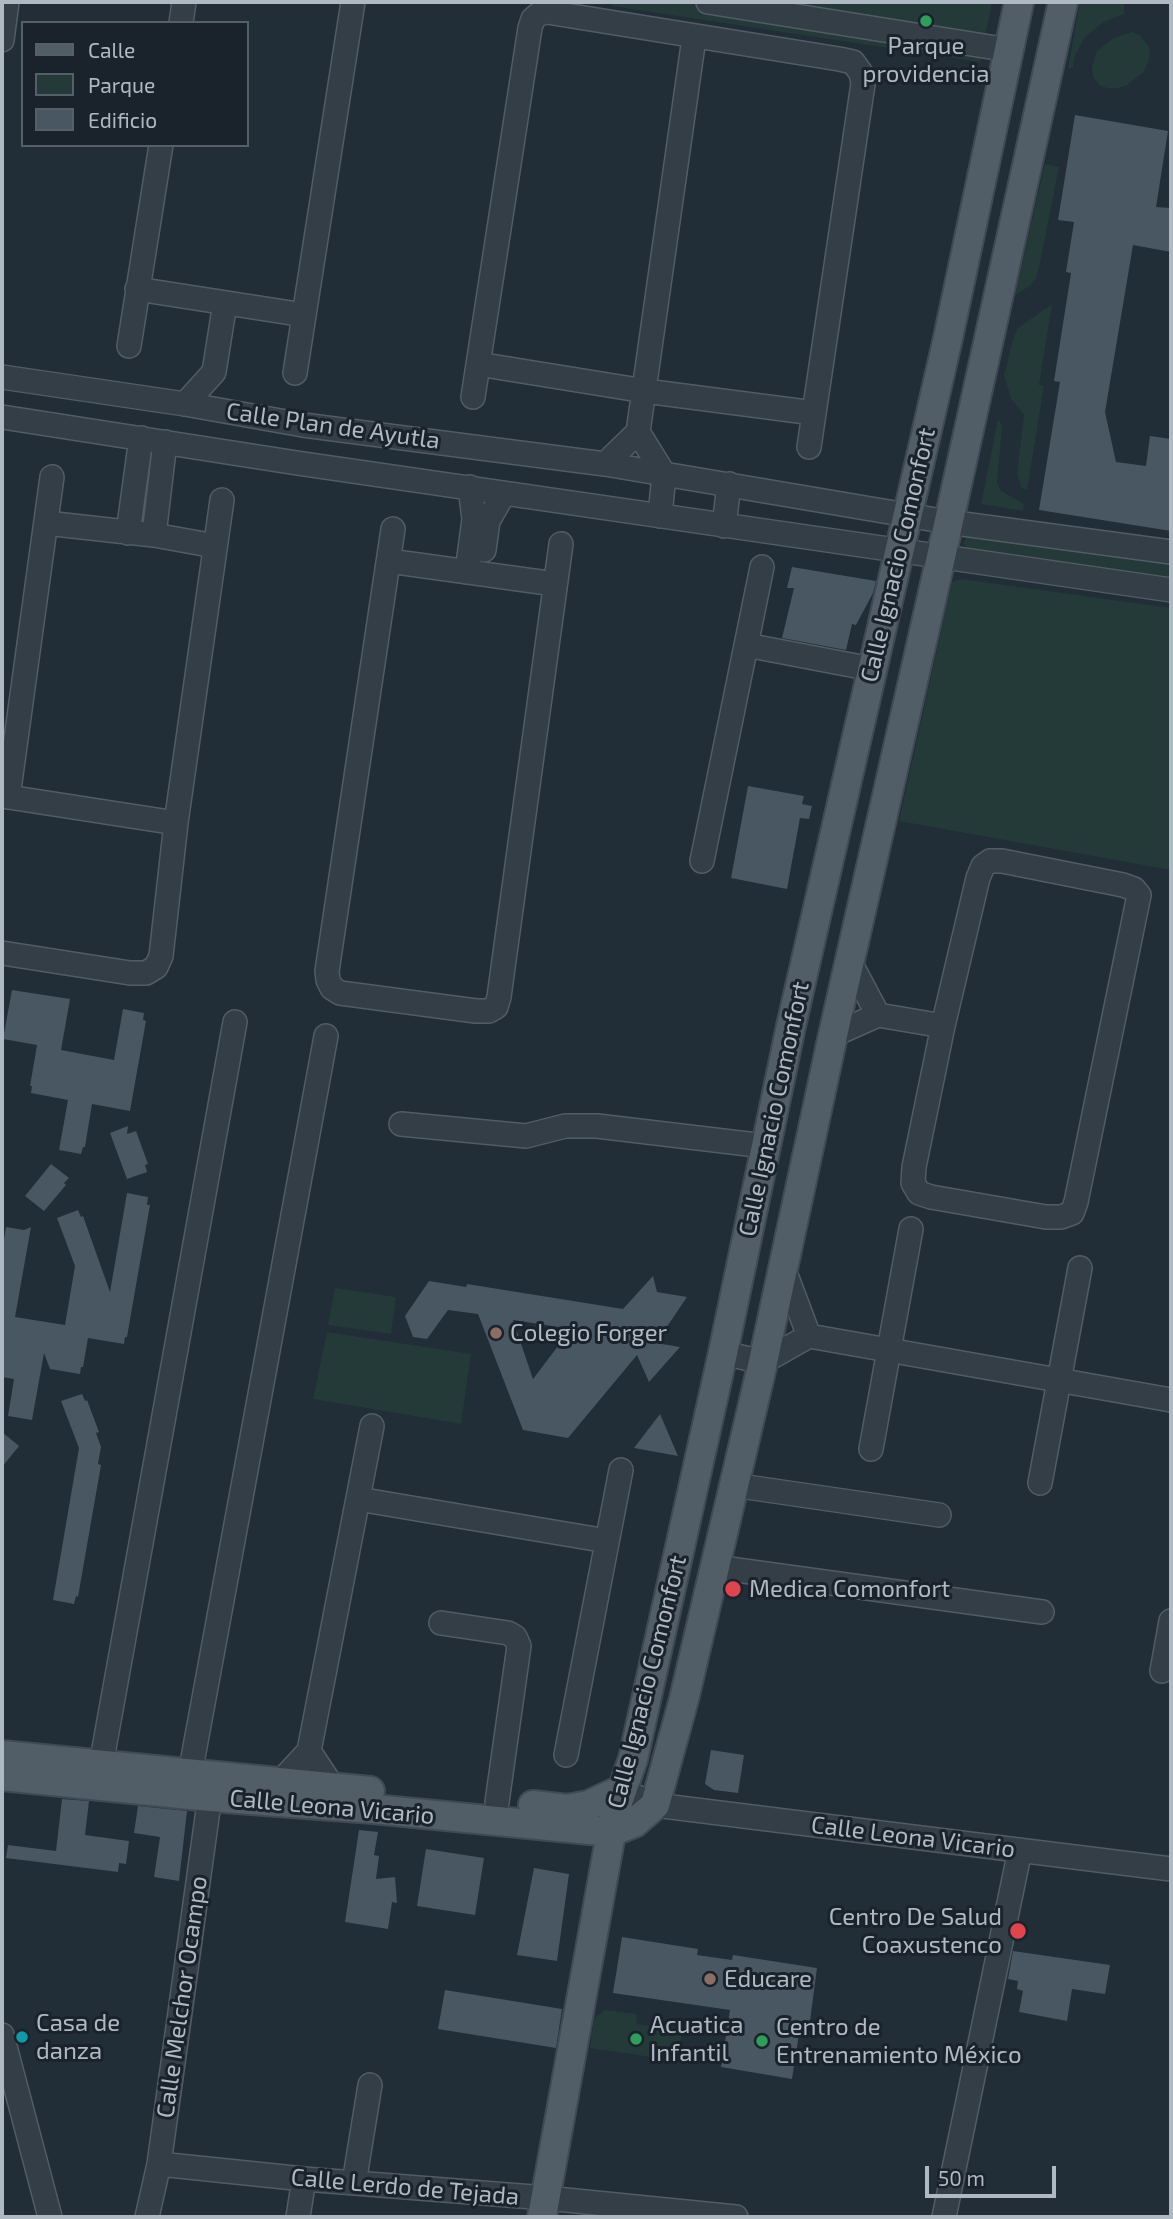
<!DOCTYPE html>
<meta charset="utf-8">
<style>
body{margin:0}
#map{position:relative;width:1173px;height:2219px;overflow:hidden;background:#212d37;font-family:"Exo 2",sans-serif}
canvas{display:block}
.frame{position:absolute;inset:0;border:4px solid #aeb9c4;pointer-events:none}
.legend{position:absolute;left:21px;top:21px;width:228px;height:126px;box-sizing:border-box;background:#1a232c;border:2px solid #555f69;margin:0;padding:9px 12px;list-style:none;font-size:21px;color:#aeb9c4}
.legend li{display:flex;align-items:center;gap:14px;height:35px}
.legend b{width:35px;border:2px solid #555f69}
.scale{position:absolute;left:925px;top:2166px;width:131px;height:32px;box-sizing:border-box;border:4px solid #aeb9c4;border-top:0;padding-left:9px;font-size:21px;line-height:24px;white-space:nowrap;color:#aeb9c4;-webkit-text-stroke:5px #1a232c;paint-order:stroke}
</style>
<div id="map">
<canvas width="1173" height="2219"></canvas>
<div class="frame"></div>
<ul class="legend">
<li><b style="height:9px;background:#525e67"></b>Calle</li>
<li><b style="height:19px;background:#233a38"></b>Parque</li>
<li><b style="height:19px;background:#495763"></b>Edificio</li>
</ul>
<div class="scale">50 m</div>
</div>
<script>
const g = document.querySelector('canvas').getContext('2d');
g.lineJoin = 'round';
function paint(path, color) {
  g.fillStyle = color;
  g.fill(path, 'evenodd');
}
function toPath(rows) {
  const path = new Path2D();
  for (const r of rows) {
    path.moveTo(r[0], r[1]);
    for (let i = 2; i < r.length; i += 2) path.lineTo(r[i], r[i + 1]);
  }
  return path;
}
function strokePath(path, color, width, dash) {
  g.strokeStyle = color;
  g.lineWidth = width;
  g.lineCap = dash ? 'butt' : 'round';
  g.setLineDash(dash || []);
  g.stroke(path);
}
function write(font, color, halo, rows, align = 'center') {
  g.font = font + ' "Exo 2",sans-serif';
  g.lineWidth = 6;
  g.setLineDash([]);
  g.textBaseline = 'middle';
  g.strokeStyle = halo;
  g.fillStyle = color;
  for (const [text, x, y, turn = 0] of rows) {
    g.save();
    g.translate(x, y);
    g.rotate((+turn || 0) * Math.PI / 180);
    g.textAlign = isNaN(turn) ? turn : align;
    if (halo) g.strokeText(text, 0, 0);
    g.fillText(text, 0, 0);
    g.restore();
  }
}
paint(toPath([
 [612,2,992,2,980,62,612,6],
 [1080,2,1124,2,1124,14,1104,22,1085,37,1075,55,1073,68,1068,68],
 [1132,32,1140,35,1149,47,1150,56,1144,72,1127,85,1118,88,1107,88,1099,85,1093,77,1092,67,1097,51,1114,38],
 [1045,164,1059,167,1039,268,1036,278,1030,286,1015,295],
 [1052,304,1039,385,1044,386,1027,490,1021,487,1017,474,1024,415,1011,399,1004,375,1014,336,1018,328],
 [998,419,1002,427,997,482,1000,490,1024,504,1023,511,981,504],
 [972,536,1171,563,1171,578,969,551,963,543,967,537],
 [962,579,1171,608,1171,870,899,821,952,582],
 [335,1288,396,1297,391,1334,328,1325],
 [327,1332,471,1354,461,1424,313,1399],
 [605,2010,637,2014,636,2024,682,2030,678,2061,590,2048,594,2018]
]), '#233a38');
paint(toPath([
 [1075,115,1168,131,1156,207,1171,208,1171,252,1133,245,1105,412,1116,462,1146,466,1150,436,1171,439,1171,531,1039,510,1060,382,1054,381,1071,273,1066,272,1074,222,1058,220],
 [792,567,876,581,873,593,856,625,852,624,846,650,782,638,794,588,787,588],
 [748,786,804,796,802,804,812,806,809,819,800,818,787,889,731,878],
 [12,990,70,999,61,1050,114,1060,123,1009,144,1013,143,1020,146,1021,130,1111,92,1104,85,1147,83,1147,81,1154,59,1150,68,1100,31,1093,32,1086,30,1086,37,1045,3,1039],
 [128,1126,127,1134,136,1131,148,1164,145,1165,147,1172,127,1179,110,1133],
 [51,1164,69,1178,64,1183,66,1185,44,1211,25,1196],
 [127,1193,148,1197,147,1205,150,1205,127,1337,125,1337,124,1344,88,1338,83,1367,81,1367,80,1374,50,1369,44,1353,32,1420,8,1416,14,1379,2,1377,2,1252,6,1227,24,1230,31,1227,15,1317,65,1325,75,1266,57,1218,78,1210,81,1217,83,1216,110,1292],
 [653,1276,657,1292,687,1297,656,1343,680,1347,649,1382,637,1355,568,1438,523,1430,478,1314,448,1310,427,1339,413,1337,405,1316,429,1281,466,1287,467,1284,623,1309],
 [513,1320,571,1329,533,1379],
 [82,1394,85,1401,87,1400,99,1432,96,1433,101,1447,98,1464,101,1465,78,1597,76,1596,74,1604,53,1600,79,1448,61,1401],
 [660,1414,678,1456,634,1448],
 [2,1432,19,1446,2,1467],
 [711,1750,744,1755,738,1793,714,1790,705,1784],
 [62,1799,89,1801,85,1835,129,1841,126,1864,119,1863,118,1872,6,1858,8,1845,56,1851],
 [138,1806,187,1811,179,1881,154,1877,160,1837,134,1833],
 [359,1830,378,1832,374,1855,379,1856,376,1879,395,1877,397,1903,392,1902,388,1929,345,1922],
 [426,1849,484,1858,475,1915,417,1906],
 [534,1868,569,1874,557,1961,517,1955],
 [622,1937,698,1949,697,1955,732,1960,733,1955,817,1968,810,2021,801,2021,792,2079,721,2067,730,2010,613,1993],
 [1013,1951,1110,1965,1105,1994,1072,1989,1067,2021,1019,2012,1023,1991,1017,1989,1018,1981,1008,1979],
 [445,1990,562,2009,556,2048,438,2029]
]), '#495763');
const minor = toPath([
 [708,2,1009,50],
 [181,23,184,2],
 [2,40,7,2],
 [137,289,304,315],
 [129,346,161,145],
 [478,364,645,391,814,413],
 [295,373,353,2],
 [2,377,185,404,303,425,605,464,948,522,1171,552],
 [473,397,530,28,533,19,539,14,547,12,839,59,853,62,861,73,863,84,809,447],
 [185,404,214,372,225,303],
 [2,417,297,463,1171,590],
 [638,432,664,474,660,516],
 [605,464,638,432,694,38],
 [46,523,154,535,215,546],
 [724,526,729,484],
 [393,529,327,971,328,980,332,988,340,993,476,1011,489,1011,496,1007,499,997,561,544],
 [128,533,141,438],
 [154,535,165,442],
 [484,550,488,521,504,493],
 [389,561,555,584],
 [467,572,474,519,470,487],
 [746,645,872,669],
 [2,796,176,823],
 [8,797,52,477],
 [702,861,762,567],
 [990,861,1002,861,1123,885,1134,889,1139,895,1076,1202,1072,1213,1061,1217,1046,1217,931,1197,919,1193,913,1183,914,1167,943,1026,978,878,983,866,990,861],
 [2,953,130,973,146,973,156,967,161,956,176,823,222,500],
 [850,962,878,1015],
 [833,1035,878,1015,943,1026],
 [401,1124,526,1136,565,1126,597,1126,765,1146],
 [783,1267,809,1336],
 [723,1353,763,1362,809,1336,1171,1400],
 [871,1449,911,1229],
 [1040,1483,1080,1268],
 [733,1485,939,1515],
 [358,1499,607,1541],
 [715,1567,1042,1612],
 [441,1623,508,1633,515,1637,519,1646,497,1802],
 [1162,1671,1171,1621],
 [309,1751,332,1786],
 [566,1755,621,1470],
 [101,1765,235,1022],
 [190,1774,326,1036],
 [281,1781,309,1751,372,1426],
 [621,1790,655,1805,1171,1869],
 [2,2035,50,2217],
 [159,2164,304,2179,546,2198,736,2217],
 [354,2183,370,2085],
 [147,2217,159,2164,212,1781],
 [298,2217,304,2179],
 [944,2217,1020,1850]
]);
const major = toPath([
 [2,1755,370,1791],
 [2,1776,211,1797,373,1809,611,1832,634,1823,655,1805,684,1699,763,1362,833,1035,941,557,1063,2],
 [533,1805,567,1809,589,1805,621,1790],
 [542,2217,615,1811,633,1759,723,1353,791,1026,948,338,1019,2]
]);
strokePath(minor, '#515c65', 26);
strokePath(major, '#404a54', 32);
strokePath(minor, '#343e47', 23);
strokePath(major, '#525e67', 28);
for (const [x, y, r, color] of [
 [926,21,7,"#2e9e5b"],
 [496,1333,7,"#8d6e63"],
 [733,1589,9,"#e0444e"],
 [1018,1931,9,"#e0444e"],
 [710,1979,7,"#8d6e63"],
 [22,2037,7,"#0f9aa8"],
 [636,2039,7,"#2e9e5b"],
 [762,2041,7,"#2e9e5b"]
]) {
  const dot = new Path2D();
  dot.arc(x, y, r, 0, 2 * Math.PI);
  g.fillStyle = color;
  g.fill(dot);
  strokePath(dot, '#1a232c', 2.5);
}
write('24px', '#aeb9c4', '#1a232c', [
 ["Parque",926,46,"center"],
 ["providencia",926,74,"center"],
 ["Colegio Forger",510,1333],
 ["Medica Comonfort",749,1589],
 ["Centro De Salud",1002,1917,"right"],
 ["Coaxustenco",1002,1945,"right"],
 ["Educare",724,1979],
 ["Casa de",36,2023],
 ["danza",36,2051],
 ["Acuatica",650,2025],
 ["Infantil",650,2053],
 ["Centro de",776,2027],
 ["Entrenamiento México",776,2055]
], 'left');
write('24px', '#aeb9c4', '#1a232c', [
 ["Calle Plan de Ayutla",333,426,8],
 ["Calle Ignacio Comonfort",898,555,-77],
 ["Calle Ignacio Comonfort",774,1109,-78],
 ["Calle Ignacio Comonfort",647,1682,-76],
 ["Calle Leona Vicario",332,1807,5],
 ["Calle Leona Vicario",913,1837,7],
 ["Calle Melchor Ocampo",182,1997,-82],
 ["Calle Lerdo de Tejada",405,2187,5]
]);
</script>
